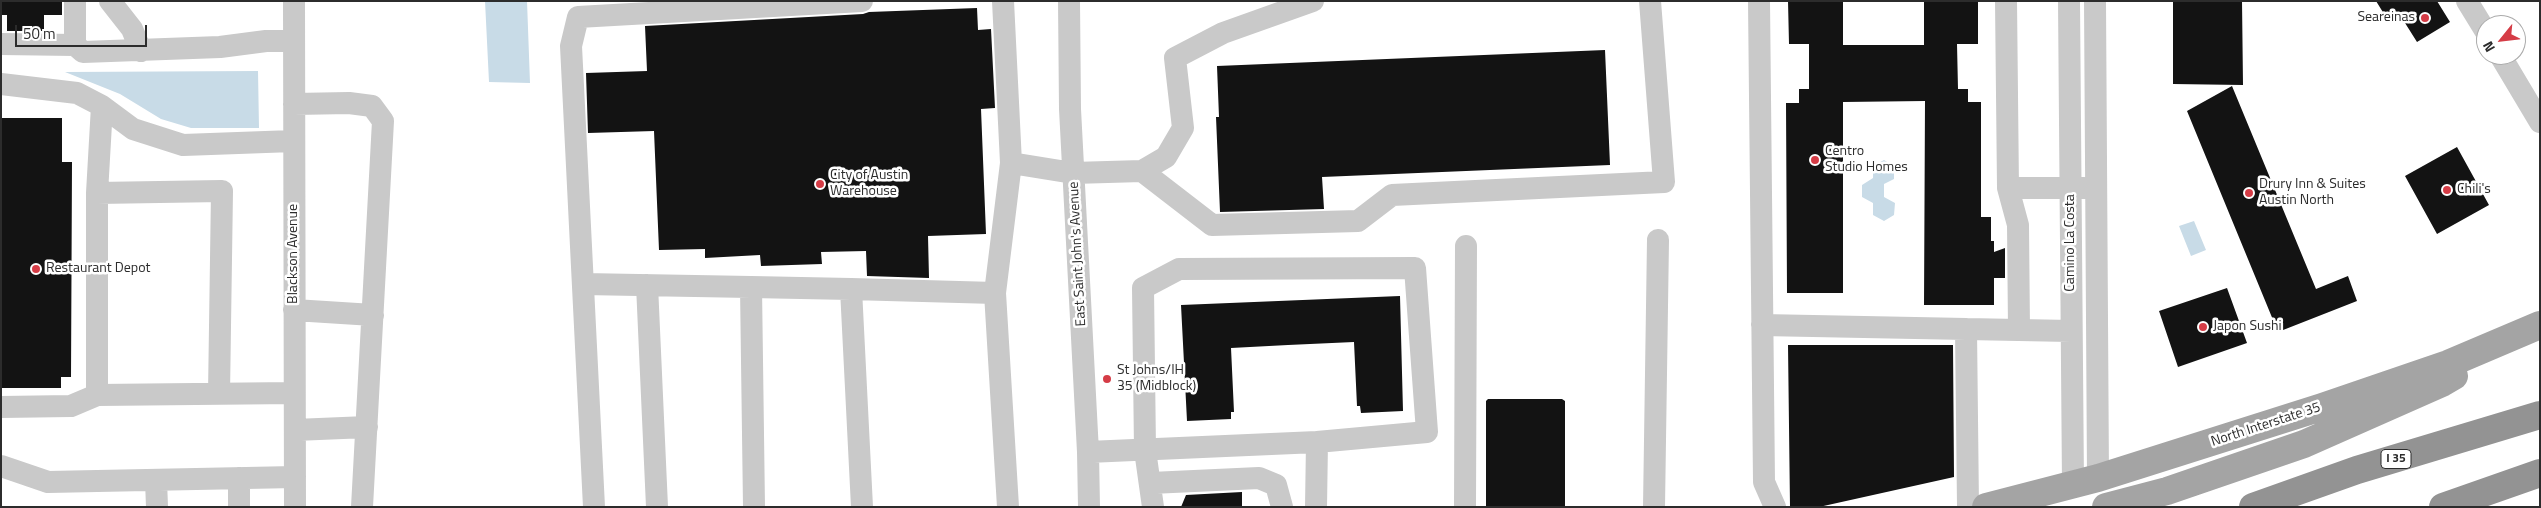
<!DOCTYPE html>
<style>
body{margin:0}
#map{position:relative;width:2541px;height:508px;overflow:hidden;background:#fff;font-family:"Titillium Web",sans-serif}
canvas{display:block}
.frame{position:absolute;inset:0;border:2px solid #2c2c2c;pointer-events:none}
.north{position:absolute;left:2476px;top:15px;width:50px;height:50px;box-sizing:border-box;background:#fff;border:1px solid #ababab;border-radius:50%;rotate:241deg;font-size:14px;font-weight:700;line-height:20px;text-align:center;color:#2c2c2c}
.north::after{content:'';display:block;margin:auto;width:18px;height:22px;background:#d53c46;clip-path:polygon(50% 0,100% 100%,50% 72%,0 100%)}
.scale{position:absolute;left:15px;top:25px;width:132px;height:22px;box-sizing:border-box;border:2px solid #2c2c2c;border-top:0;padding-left:6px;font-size:15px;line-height:18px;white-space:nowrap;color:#2c2c2c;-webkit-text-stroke:4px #fff;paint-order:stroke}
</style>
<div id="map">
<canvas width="2541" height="508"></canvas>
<div class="frame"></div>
<div class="north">N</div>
<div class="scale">50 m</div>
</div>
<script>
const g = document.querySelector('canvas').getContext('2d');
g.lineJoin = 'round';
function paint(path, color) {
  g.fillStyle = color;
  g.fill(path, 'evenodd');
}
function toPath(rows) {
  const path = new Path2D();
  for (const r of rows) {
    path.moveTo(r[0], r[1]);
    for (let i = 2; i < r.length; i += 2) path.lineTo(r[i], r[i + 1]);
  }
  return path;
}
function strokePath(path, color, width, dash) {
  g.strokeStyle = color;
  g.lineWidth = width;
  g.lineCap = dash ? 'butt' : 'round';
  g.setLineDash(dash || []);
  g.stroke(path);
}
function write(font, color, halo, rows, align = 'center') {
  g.font = font + ' "Titillium Web",sans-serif';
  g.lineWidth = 5;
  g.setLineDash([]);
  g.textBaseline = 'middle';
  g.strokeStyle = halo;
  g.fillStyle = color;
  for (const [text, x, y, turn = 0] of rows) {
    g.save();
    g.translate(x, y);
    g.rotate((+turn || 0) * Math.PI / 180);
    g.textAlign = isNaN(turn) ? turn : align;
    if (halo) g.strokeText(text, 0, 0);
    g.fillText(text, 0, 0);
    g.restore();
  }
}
paint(toPath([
 [485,1,527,1,530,83,489,82],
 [258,71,259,128,191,128,161,119,120,94,65,72],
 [1884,160,1894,166,1894,179,1884,184,1884,197,1895,203,1894,215,1884,221,1873,215,1873,203,1862,197,1862,185,1873,178,1873,166],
 [2194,221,2206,250,2191,256,2179,226]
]), '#c8dbe7');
paint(toPath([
 [1,1,62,1,62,15,44,15,44,31,7,31,7,15,1,15],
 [1788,1,1843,1,1843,45,1924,45,1924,1,1978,1,1978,44,1957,44,1958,89,1968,89,1968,102,1981,102,1981,217,1991,217,1991,241,1994,241,1994,252,2005,248,2005,278,1994,278,1994,305,1924,305,1925,101,1843,102,1843,293,1787,293,1786,103,1799,103,1799,89,1809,89,1809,44,1789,44],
 [2173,1,2242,1,2243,85,2173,84],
 [2376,1,2437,1,2450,22,2417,42,2400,15,2389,22],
 [977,8,978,30,991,29,995,108,981,109,986,234,928,236,929,278,867,276,866,251,821,252,822,264,761,266,760,255,705,258,705,249,659,250,654,131,588,133,586,73,647,71,645,26,863,14,869,12],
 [1605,50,1610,165,1322,177,1324,209,1220,212,1216,117,1219,117,1217,66],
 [2232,86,2316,289,2348,276,2357,301,2278,332,2187,111],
 [1,118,62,118,62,162,72,162,71,377,61,377,61,388,1,388],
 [2457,147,2489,205,2437,234,2405,176],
 [2227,288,2247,343,2178,367,2159,311],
 [1400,296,1403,411,1361,413,1360,406,1357,406,1354,342,1288,345,1231,348,1234,412,1231,412,1231,419,1187,421,1181,305],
 [1788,345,1953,345,1954,477,1819,507,1790,507],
 [1488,399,1562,399,1565,401,1565,507,1486,507,1486,401],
 [1242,492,1242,506,1181,507,1186,495]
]), '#131313');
strokePath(toPath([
 [110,1,132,29,141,51],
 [294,1,295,507],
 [1003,1,1011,163],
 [1069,1,1070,109,1088,452,1089,507],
 [1759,1,1764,482,1775,507],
 [2006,1,2008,188,2018,225,2019,330],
 [2069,1,2073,485],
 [2095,1,2098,478],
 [2467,1,2486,32],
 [1,44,75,45,75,1],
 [75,45,83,52,220,47,266,41,294,41],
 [2500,55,2540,122],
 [1,84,77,93,102,106],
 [294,104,349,103,372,106,383,121,362,507],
 [293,141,183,145,133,129,102,106,97,193,97,395,294,393],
 [1142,171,1166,157,1183,128,1175,58,1223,33,1313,1],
 [2008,188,2084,188],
 [97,193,222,191,219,394],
 [583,284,751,287],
 [647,285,657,507],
 [851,289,995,293],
 [294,310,373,315],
 [1762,325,1966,329],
 [1,407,71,406,97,395],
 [295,430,367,427],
 [1088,452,1317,442,1316,507],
 [1,466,48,482,295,477],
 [156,480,157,507],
 [1151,483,1259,478,1276,485,1282,507],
 [239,507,239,478],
 [594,507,571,46,578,17,862,1],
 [754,507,751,287,851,289,862,507],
 [1008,507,995,293,1011,163,1073,173,1142,171,1212,225,1358,221,1392,195,1664,182,1650,1],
 [1153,507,1145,450,1143,288,1179,269,1415,268,1427,432,1317,442],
 [1465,507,1466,246],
 [1654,507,1658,240],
 [1968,507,1966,329,2071,331]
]), '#c9c9c9', 22);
strokePath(toPath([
 [1986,507,2098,478,2322,407,2448,364,2540,325],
 [2106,507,2167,491,2304,444,2442,383,2454,376]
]), '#a4a4a4', 28);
strokePath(toPath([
 [2253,507,2357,470,2540,415],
 [2443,507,2540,473]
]), '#939393', 28);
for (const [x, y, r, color] of [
 [2425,18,5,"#d53c46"],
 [1815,160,5,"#d53c46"],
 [820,184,5,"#d53c46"],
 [2447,190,5,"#d53c46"],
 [2249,193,5,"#d53c46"],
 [36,269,5,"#d53c46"],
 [2203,327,5,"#d53c46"],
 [1107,379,5,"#d53c46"]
]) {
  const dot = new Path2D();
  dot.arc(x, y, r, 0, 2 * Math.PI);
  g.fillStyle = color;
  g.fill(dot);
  strokePath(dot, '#fff', 2);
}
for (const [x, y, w] of [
 [2396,459,30]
]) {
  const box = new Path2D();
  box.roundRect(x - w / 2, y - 9.5, w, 19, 4);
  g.fillStyle = '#fff';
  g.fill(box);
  strokePath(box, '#2c2c2c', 1);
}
write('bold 12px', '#2c2c2c', null, [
 ["I 35",2396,459]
]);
write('14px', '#2c2c2c', '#fff', [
 ["Seareinas",2415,18,"right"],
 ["Centro",1825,152],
 ["Studio Homes",1825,168],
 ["City of Austin",830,176],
 ["Warehouse",830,192],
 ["Drury Inn & Suites",2259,185],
 ["Austin North",2259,201],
 ["Chili's",2457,190],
 ["Restaurant Depot",46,269],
 ["Japon Sushi",2213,327],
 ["St Johns/IH",1117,371],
 ["35 (Midblock)",1117,387]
], 'left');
write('14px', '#2c2c2c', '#fff', [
 ["Camino La Costa",2071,243,-90],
 ["Blackson Avenue",294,254,-90],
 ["East Saint John's Avenue",1078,254,-93],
 ["North Interstate 35",2266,425,-18]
]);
</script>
